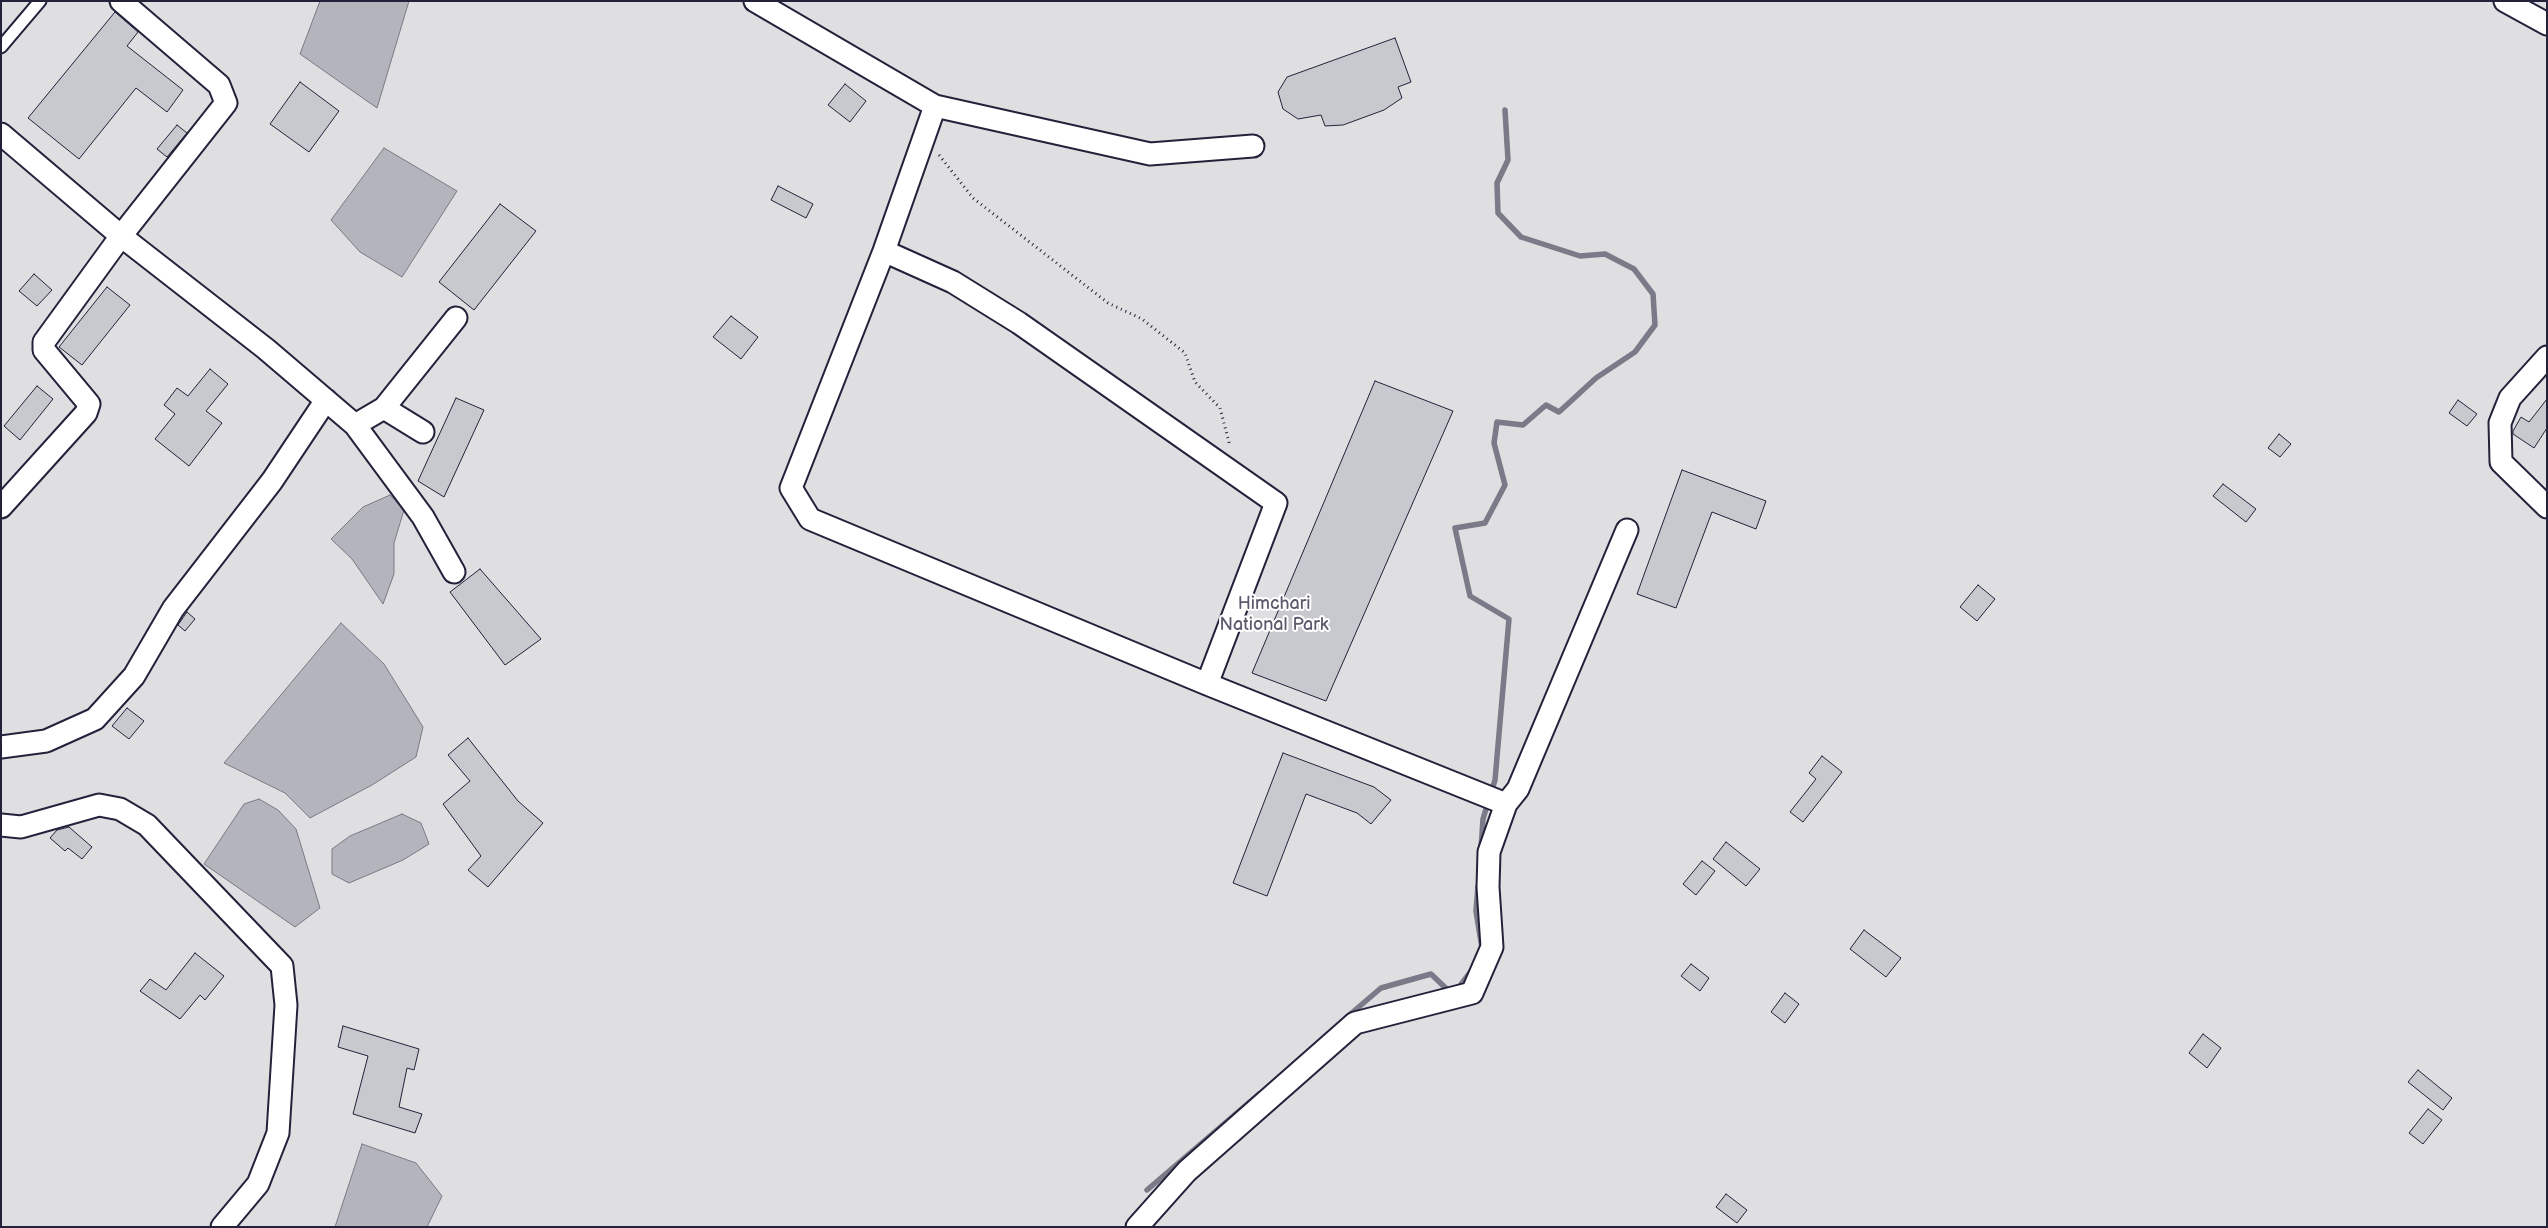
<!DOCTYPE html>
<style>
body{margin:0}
#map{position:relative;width:2548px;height:1228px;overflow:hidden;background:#fff;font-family:"Balsamiq Sans",sans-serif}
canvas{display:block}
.frame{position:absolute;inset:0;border:2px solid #22223b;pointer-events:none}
</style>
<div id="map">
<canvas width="2548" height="1228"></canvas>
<div class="frame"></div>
</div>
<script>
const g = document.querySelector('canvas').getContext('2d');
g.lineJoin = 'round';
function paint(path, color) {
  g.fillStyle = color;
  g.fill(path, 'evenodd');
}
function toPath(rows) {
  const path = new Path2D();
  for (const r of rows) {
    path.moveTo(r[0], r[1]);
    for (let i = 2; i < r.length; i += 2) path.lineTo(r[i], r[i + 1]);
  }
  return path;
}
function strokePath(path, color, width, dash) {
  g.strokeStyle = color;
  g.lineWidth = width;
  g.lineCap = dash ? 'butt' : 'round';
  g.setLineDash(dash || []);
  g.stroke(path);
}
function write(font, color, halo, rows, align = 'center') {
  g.font = font + ' "Balsamiq Sans",sans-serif';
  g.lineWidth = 4;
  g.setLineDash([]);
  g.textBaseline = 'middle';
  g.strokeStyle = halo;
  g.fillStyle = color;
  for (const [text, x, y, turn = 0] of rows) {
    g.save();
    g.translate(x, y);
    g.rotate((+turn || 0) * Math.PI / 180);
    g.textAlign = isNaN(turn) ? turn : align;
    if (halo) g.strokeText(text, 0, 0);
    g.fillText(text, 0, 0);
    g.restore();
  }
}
paint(toPath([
 [1,1,2547,1,2547,1227,1,1227]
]), '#dfdfe2');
const water = toPath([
 [320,1,409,1,377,108,300,54,320,1],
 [384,148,457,191,402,277,360,252,331,220,384,148],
 [390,495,404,510,394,543,394,574,383,604,352,559,331,539,363,507,390,495],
 [341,623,384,664,423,727,416,757,372,785,310,818,285,793,224,763,341,623],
 [259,799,278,810,296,829,320,908,295,927,204,864,244,804,259,799],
 [402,814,421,823,429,844,403,860,349,883,332,874,332,849,350,836,402,814],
 [362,1144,416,1163,442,1196,427,1227,335,1227,362,1144]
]);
paint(water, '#b4b4bc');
strokePath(water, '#7a7a88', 1);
strokePath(toPath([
 [1491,793,1495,780,1509,619,1470,596,1455,528,1485,523,1505,485,1494,443,1497,422,1523,425,1546,405,1559,412,1596,378,1635,352,1655,325,1653,294,1634,269,1605,254,1580,256,1521,237,1498,213,1497,183,1508,160,1505,110],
 [1481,849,1483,819,1488,802],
 [1478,886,1476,911,1482,948],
 [1347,1017,1381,988,1431,974,1453,995,1475,966],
 [1147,1190,1259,1094]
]), '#7a7a88', 5.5);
const building = toPath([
 [115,12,138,32,127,46,183,90,167,112,136,88,79,159,28,118,115,12],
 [1395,38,1411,82,1398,87,1402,98,1384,110,1343,125,1325,126,1321,115,1298,119,1283,109,1278,92,1287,77,1395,38],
 [300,82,339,111,309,152,270,124,300,82],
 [845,84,866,101,850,122,828,105,845,84],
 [177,125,187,133,167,157,157,149,177,125],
 [778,186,813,204,806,218,771,200,778,186],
 [500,204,536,231,474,310,439,282,500,204],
 [34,274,52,290,37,306,19,291,34,274],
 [107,287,130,305,82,365,59,347,107,287],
 [731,316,758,337,741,359,713,337,731,316],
 [210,369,228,384,206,411,222,423,189,466,155,439,175,414,164,405,177,388,188,396,210,369],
 [1375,381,1453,411,1326,701,1252,673,1375,381],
 [37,386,53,399,20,440,4,426,37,386],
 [456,398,484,410,444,497,418,481,456,398],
 [2547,399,2547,428,2534,448,2513,434,2513,431,2521,417,2529,422,2547,399],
 [2458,400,2477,414,2467,426,2449,413,2458,400],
 [2279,434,2291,444,2280,457,2268,448,2279,434],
 [1682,470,1766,501,1756,529,1712,512,1676,608,1637,594,1682,470],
 [2223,484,2256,509,2246,522,2213,496,2223,484],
 [480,569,541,639,505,665,450,592,480,569],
 [1978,585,1995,599,1977,621,1960,607,1978,585],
 [187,612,195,619,185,631,178,625,187,612],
 [127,708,144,721,129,739,112,726,127,708],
 [468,738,518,801,543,823,488,887,468,870,481,856,443,804,470,781,448,755,468,738],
 [1283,753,1374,787,1391,800,1371,824,1357,813,1306,794,1267,896,1233,883,1283,753],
 [1822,756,1842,772,1803,822,1790,812,1816,779,1809,773,1822,756],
 [69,827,92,847,82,859,68,848,65,851,50,838,57,830,69,827],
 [1726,842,1760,869,1746,886,1713,859,1726,842],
 [1702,861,1715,871,1696,895,1683,884,1702,861],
 [1864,930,1901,958,1886,977,1850,949,1864,930],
 [195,953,224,976,205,1000,200,995,180,1019,140,991,150,979,166,990,195,953],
 [1691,964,1709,978,1700,991,1681,976,1691,964],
 [1785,993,1799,1004,1785,1023,1771,1012,1785,993],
 [343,1026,419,1049,414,1070,407,1068,399,1107,422,1114,415,1133,353,1114,368,1056,338,1047,343,1026],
 [2203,1034,2221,1048,2207,1068,2189,1053,2203,1034],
 [2418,1070,2452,1098,2443,1110,2408,1082,2418,1070],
 [2428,1109,2442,1120,2423,1144,2409,1133,2428,1109],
 [1726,1194,1747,1210,1737,1223,1716,1207,1726,1194]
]);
paint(building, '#c8c8cf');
strokePath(building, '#22223b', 1);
const lane = toPath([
 [1,47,40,1]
]);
const street = toPath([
 [755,1,935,106,884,251,791,488,810,519,1207,684,1506,804],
 [2505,1,2547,24],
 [935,106,1150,154,1253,146],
 [1,134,121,236,266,349,355,425,423,517,454,572],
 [884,251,953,282,1019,323,1276,503,1207,684],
 [2547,357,2510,398,2500,423,2501,462,2547,507],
 [384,408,423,432],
 [355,425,384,408,456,318],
 [1,507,86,413,89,404,44,350,44,342,121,236,226,103,219,85,121,1],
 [1,747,46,741,95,719,134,676,173,609,272,481,326,400],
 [1,825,21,827,99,805,120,809,147,825,282,966,286,1005,278,1133,258,1184,222,1227],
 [1137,1227,1187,1171,1355,1023,1472,993,1492,947,1488,887,1489,852,1506,804,1518,789,1627,530]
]);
strokePath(lane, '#22223b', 15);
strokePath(street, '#22223b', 25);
strokePath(toPath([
 [939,155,973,198,1108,303,1142,319,1185,353,1195,382,1220,408,1230,446]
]), '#22223b', 3, [1, 4]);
strokePath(lane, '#fff', 11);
strokePath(street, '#fff', 21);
write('18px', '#5b5b6d', '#fff', [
 ["Himchari",1274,604],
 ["National Park",1274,625]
]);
</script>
